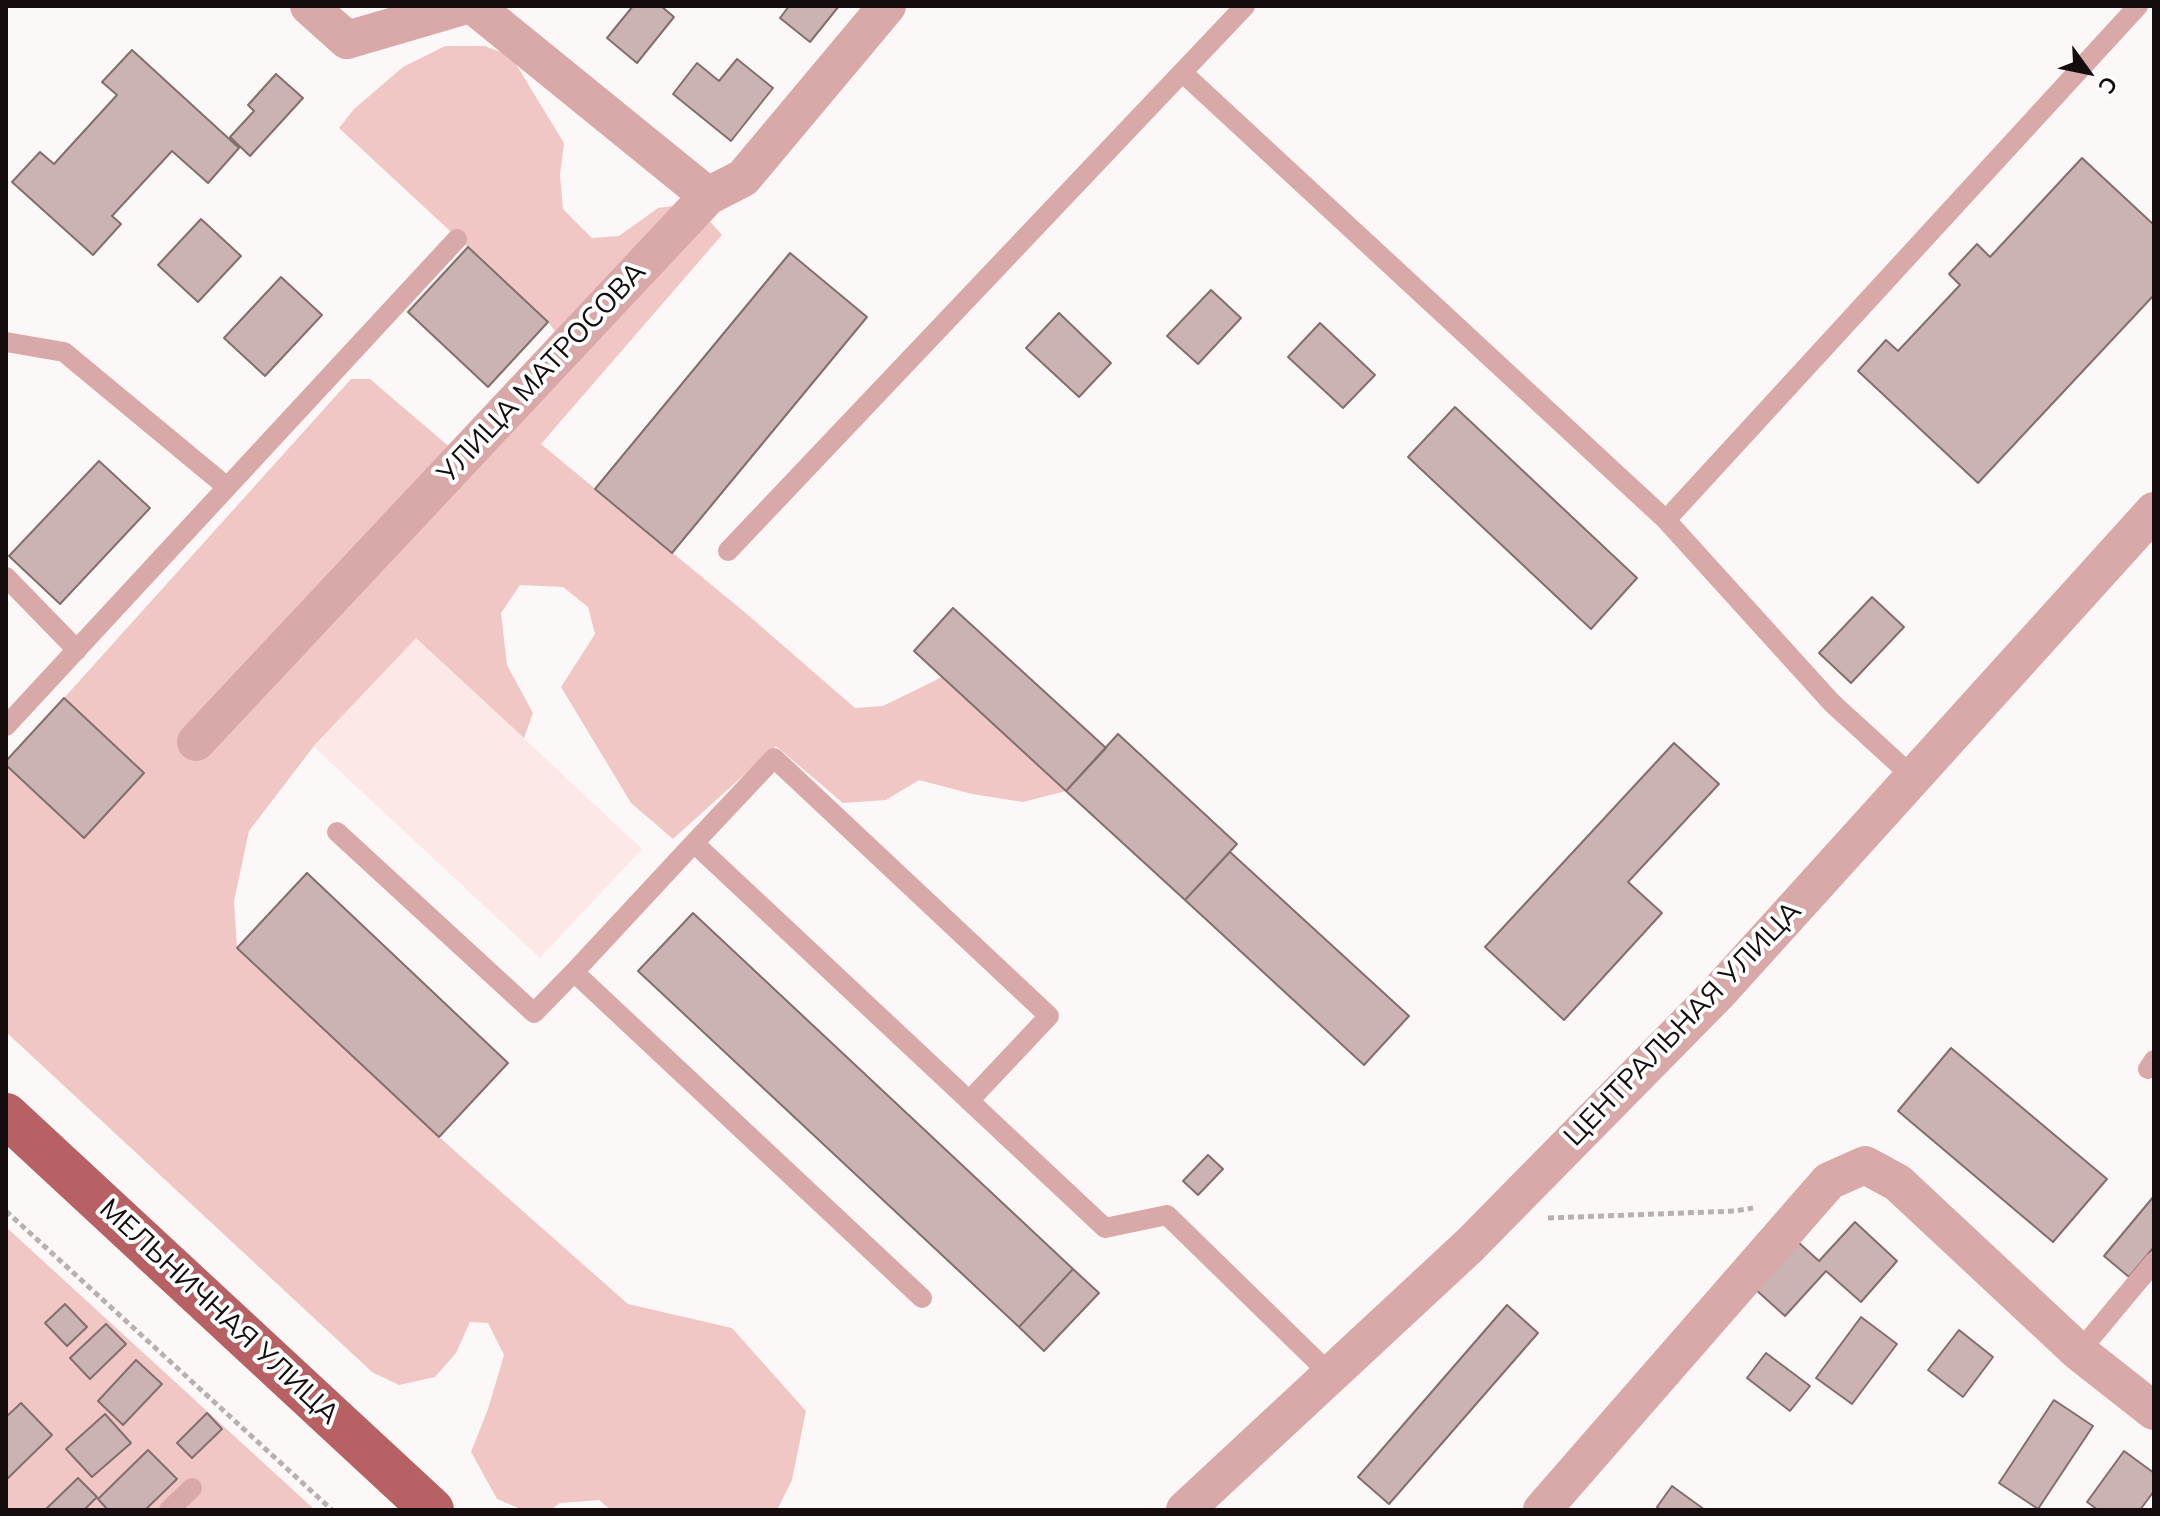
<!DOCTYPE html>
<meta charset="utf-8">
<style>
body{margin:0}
#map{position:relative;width:2160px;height:1516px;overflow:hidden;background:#fdf8f8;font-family:Mulish,sans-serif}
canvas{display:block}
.frame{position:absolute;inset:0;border:8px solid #150d0d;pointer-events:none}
.north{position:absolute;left:2048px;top:32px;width:80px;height:80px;-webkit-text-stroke:6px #fff;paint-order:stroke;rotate:123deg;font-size:22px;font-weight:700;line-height:32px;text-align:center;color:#150d0d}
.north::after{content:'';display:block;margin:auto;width:28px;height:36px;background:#150d0d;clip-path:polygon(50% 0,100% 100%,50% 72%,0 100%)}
</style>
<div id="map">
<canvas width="2160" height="1516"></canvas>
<div class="frame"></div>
<div class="north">С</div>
</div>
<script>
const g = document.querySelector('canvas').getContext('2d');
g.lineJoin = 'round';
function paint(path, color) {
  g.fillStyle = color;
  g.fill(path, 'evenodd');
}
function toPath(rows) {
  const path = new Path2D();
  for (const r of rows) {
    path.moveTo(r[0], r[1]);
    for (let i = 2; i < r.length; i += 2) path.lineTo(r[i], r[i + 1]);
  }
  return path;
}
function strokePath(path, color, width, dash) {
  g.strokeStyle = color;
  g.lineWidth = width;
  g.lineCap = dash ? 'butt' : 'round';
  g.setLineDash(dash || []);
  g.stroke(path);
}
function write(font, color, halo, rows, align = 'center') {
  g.font = font + ' Mulish,sans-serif';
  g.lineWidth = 8;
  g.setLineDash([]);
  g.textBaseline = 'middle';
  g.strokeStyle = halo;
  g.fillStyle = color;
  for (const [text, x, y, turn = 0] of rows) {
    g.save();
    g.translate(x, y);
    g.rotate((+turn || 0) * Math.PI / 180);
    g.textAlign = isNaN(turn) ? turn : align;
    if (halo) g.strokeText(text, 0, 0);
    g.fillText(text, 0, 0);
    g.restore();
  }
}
paint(toPath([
 [416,637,642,849,540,958,314,747]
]), '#fde8e8');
paint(toPath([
 [445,46,485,46,511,56,564,143,560,175,563,209,592,238,619,236,658,208,687,204,707,218,722,235,541,444,748,615,855,708,883,706,942,677,1066,791,1023,802,972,794,919,780,886,800,843,803,776,746,673,839,631,803,561,687,595,634,588,607,563,587,520,585,501,613,507,665,533,713,524,738,416,638,314,746,249,831,234,901,237,948,439,1137,628,1304,732,1328,806,1411,792,1480,777,1510,611,1510,599,1500,560,1503,550,1510,523,1510,497,1499,471,1452,488,1409,504,1355,488,1323,470,1322,456,1353,435,1377,399,1385,372,1372,6,1032,6,765,84,838,144,773,64,698,351,379,370,379,452,449,555,331,548,322,339,128,354,109,403,67],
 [6,1227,315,1510,6,1510]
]), '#f1c7c6');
const building = toPath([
 [633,6,661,6,674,17,637,63,607,38,633,6],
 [789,6,839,6,810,42,780,18,789,6],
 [132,50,239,148,208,183,172,151,112,216,121,224,93,255,12,182,40,152,54,164,117,95,102,82,132,50],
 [737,59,773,88,731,141,673,94,697,63,719,81,737,59],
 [276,74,303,98,250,156,230,137,254,111,248,105,276,74],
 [2082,158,2154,225,2154,295,1978,483,1858,371,1886,340,1898,351,1960,285,1949,274,1977,244,1990,257,2082,158],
 [201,219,241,256,198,302,158,265,201,219],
 [468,247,548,322,488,387,408,312,468,247],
 [790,253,867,317,672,553,595,489,790,253],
 [281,277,322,315,265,376,224,338,281,277],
 [1211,290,1241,318,1198,364,1167,336,1211,290],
 [1059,313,1111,363,1079,397,1026,348,1059,313],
 [1320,323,1375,375,1343,408,1288,357,1320,323],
 [1455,407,1637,578,1591,629,1408,457,1455,407],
 [99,461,150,508,60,604,9,556,99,461],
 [1872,597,1904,627,1851,683,1819,653,1872,597],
 [953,608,1106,748,1066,791,914,651,953,608],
 [64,698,144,773,84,838,6,765,6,761,64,698],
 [1118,734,1237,844,1185,900,1066,791,1118,734],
 [1674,743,1719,784,1628,882,1662,913,1564,1020,1485,947,1674,743],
 [1230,852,1409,1016,1364,1065,1185,900,1230,852],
 [307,873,508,1063,439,1137,237,948,307,873],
 [693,913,1073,1269,1019,1327,638,971,693,913],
 [1951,1048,2107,1179,2053,1242,1898,1111,1951,1048],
 [1208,1155,1223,1169,1198,1195,1183,1181,1208,1155],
 [2154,1196,2154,1247,2129,1277,2104,1256,2154,1196],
 [1855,1222,1897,1261,1861,1302,1826,1271,1785,1316,1755,1289,1798,1242,1819,1261,1855,1222],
 [1073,1269,1099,1293,1044,1351,1019,1327,1073,1269],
 [65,1304,87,1327,67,1346,45,1323,65,1304],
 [1507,1305,1538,1333,1389,1504,1358,1477,1507,1305],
 [1861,1317,1897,1344,1852,1404,1816,1378,1861,1317],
 [106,1324,126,1344,90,1379,70,1358,106,1324],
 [1959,1330,1993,1357,1963,1397,1928,1370,1959,1330],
 [1766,1353,1810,1386,1790,1411,1747,1378,1766,1353],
 [136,1360,162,1384,123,1425,98,1401,136,1360],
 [2054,1400,2093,1426,2038,1509,1999,1483,2054,1400],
 [21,1403,52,1435,6,1480,6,1417,21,1403],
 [207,1413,222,1429,192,1458,177,1443,207,1413],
 [105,1414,131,1443,92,1477,66,1449,105,1414],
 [148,1450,177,1479,145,1510,108,1510,98,1499,148,1450],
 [2124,1451,2154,1473,2154,1491,2140,1510,2098,1510,2087,1502,2124,1451],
 [78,1478,97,1497,84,1510,45,1510,78,1478],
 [1672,1486,1705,1510,1662,1510,1657,1507,1672,1486]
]);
paint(building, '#cbb3b3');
strokePath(building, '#836e6e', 2);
strokePath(toPath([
 [6,1211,332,1510],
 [1548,1218,1735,1211,1753,1208]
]), '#b7b1b1', 5, [6, 4]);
strokePath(toPath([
 [1183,73,1666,520,1832,703,1913,777],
 [6,342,64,352,227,487],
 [1666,520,2138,6],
 [728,551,1245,6],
 [6,577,77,650],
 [6,726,457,239],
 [337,832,534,1013,574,972],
 [694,843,774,758,1049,1016,969,1101],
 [2148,1069,2154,1060],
 [922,1298,574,972,694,843,1105,1228,1167,1215,1331,1375],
 [2079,1352,2154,1262],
 [169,1510,192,1488]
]), '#d9a8a8', 20);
strokePath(toPath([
 [309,6,347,40,463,6],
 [474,6,708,196],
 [196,742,708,196,743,178,887,6],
 [1185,1510,1470,1245,1718,993,2154,511],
 [1542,1510,1829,1181,1865,1165,1898,1183,2079,1352,2154,1411]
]), '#d9a8a8', 38);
strokePath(toPath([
 [6,1115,432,1510]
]), '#b76164', 44);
write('28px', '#150d0d', '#fff', [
 ["УЛИЦА МАТРОСОВА",542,373,-47],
 ["ЦЕНТРАЛЬНАЯ УЛИЦА",1683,1024,-46],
 ["МЕЛЬНИЧНАЯ УЛИЦА",219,1312,43]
]);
</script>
